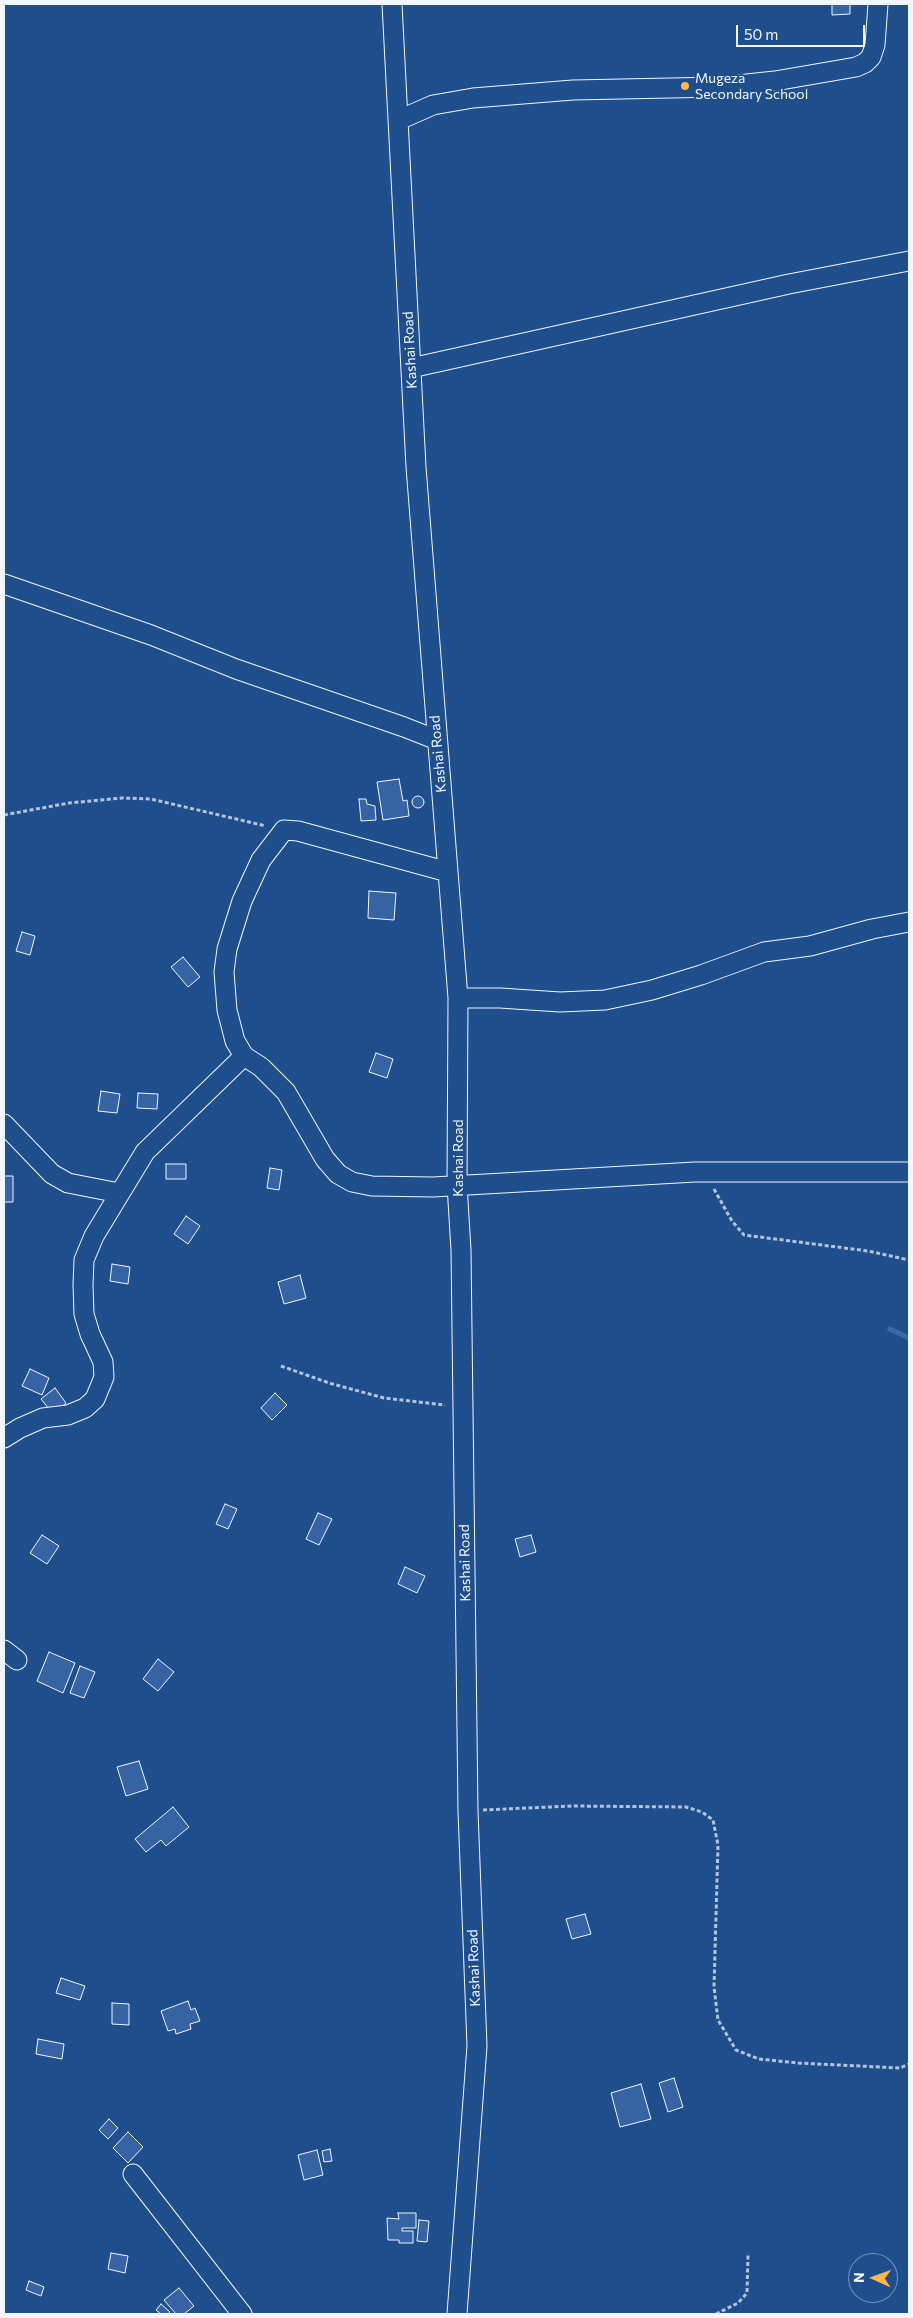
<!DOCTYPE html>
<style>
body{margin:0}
#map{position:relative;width:913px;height:2318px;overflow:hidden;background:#1f4e8c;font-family:Commissioner,sans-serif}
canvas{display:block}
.frame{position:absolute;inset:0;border:5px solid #f2f6ff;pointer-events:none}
.north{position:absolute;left:848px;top:2253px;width:50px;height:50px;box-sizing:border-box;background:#1f4e8c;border:1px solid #7391ba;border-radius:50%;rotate:272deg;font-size:14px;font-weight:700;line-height:20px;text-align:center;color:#f2f6ff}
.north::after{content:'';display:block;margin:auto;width:18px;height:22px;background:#ffb74d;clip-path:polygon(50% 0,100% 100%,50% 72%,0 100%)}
.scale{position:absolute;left:736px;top:25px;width:129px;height:22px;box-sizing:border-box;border:2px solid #f2f6ff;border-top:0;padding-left:6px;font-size:15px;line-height:18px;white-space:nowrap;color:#f2f6ff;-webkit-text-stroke:4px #1f4e8c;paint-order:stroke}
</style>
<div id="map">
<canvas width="913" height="2318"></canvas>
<div class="frame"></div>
<div class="north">N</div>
<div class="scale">50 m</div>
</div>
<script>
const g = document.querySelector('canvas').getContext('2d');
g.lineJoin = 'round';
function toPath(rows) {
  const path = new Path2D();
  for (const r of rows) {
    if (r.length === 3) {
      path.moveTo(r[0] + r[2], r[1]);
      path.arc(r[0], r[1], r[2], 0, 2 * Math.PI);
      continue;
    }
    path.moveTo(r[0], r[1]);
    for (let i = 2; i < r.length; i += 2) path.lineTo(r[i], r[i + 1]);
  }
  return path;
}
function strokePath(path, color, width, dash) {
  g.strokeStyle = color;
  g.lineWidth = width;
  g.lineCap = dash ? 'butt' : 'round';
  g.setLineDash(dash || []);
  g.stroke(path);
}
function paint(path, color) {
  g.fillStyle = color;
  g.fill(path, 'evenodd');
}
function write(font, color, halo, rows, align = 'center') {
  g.font = font + ' Commissioner,sans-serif';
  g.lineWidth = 4;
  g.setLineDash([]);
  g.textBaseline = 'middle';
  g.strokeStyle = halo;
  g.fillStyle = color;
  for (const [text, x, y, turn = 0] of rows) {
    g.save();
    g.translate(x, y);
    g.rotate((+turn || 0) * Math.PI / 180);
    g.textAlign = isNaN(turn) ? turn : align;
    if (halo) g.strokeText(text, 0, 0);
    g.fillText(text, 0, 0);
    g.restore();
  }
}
strokePath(toPath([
 [890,1329,909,1338]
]), '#3b69a3', 5);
const building = toPath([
 [832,4,850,4,850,14,832,15,832,4],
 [399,779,403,801,407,800,409,816,383,820,377,782,399,779],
 [418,802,6],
 [359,799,366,799,367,804,375,806,376,820,361,821,359,799],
 [369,891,396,893,394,920,368,918,369,891],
 [22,932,35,936,30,955,16,951,22,932],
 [183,957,200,977,188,987,171,967,183,957],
 [376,1053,393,1059,387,1078,369,1072,376,1053],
 [101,1091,120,1094,117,1113,98,1111,101,1091],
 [138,1093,158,1094,157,1109,137,1108,138,1093],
 [166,1164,186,1164,186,1179,166,1179,166,1164],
 [270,1168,282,1170,279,1190,267,1188,270,1168],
 [4,1176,13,1176,13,1202,4,1202,4,1176],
 [186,1216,200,1226,188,1244,174,1234,186,1216],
 [112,1264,130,1267,128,1284,110,1281,112,1264],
 [300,1275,306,1298,284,1304,278,1282,300,1275],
 [30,1369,49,1378,42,1395,22,1386,30,1369],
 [55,1388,66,1403,53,1414,41,1399,55,1388],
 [275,1393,287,1405,272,1420,261,1408,275,1393],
 [225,1504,237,1509,228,1529,216,1524,225,1504],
 [318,1513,332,1519,319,1545,306,1539,318,1513],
 [42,1535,59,1546,47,1564,30,1553,42,1535],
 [531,1535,536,1552,520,1557,515,1539,531,1535],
 [405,1567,425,1576,417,1593,398,1584,405,1567],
 [49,1652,75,1663,63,1693,37,1681,49,1652],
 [158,1659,174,1672,158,1691,143,1679,158,1659],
 [80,1666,95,1672,84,1698,70,1693,80,1666],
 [139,1761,148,1789,126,1796,117,1767,139,1761],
 [173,1807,189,1827,166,1846,161,1840,146,1852,135,1839,173,1807],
 [585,1914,591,1934,572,1939,566,1919,585,1914],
 [61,1978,85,1986,80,2000,56,1993,61,1978],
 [188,2001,191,2010,195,2008,200,2021,190,2024,191,2029,176,2034,175,2029,168,2031,161,2011,188,2001],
 [112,2003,129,2004,129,2025,112,2024,112,2003],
 [38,2039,64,2044,62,2059,36,2054,38,2039],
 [674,2078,683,2107,668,2112,659,2083,674,2078],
 [641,2084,651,2119,620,2127,611,2093,641,2084],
 [109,2119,118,2128,108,2139,99,2130,109,2119],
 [128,2132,143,2147,128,2163,113,2148,128,2132],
 [330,2149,332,2161,324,2162,322,2151,330,2149],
 [317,2150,323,2175,304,2180,298,2155,317,2150],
 [398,2213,416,2213,416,2228,402,2228,402,2231,413,2231,413,2243,399,2243,399,2240,388,2240,387,2218,399,2219,398,2213],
 [419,2220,429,2221,427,2242,417,2241,419,2220],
 [111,2253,128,2256,125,2273,108,2269,111,2253],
 [29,2281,44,2287,41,2296,26,2290,29,2281],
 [179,2288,194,2306,184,2314,176,2314,164,2300,179,2288],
 [161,2304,170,2312,168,2314,161,2314,156,2310,161,2304]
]);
paint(building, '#3563a3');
strokePath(building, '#f2f6ff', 1);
const minor = toPath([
 [392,4,416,467,458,998,457,1185,461,1250,468,1811,477,2046,457,2314],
 [399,120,433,105,473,98,573,90,719,87,775,81,856,67,865,63,871,57,875,45,878,4],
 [411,368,789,284,909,261],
 [4,584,151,635,236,669,404,727,437,740],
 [448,872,298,831,284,830,261,860,242,901,227,949,224,972,227,1010,235,1041,244,1056,261,1067,286,1092,325,1159,338,1174,352,1182,372,1186,433,1187,695,1172,909,1172],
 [458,998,500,998,560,1002,605,1000,652,990,701,975,764,952,810,946,872,929,909,922],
 [4,1124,52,1174,68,1183,119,1193],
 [4,1438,20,1428,43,1418,68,1415,85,1408,95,1399,104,1377,103,1362,90,1334,84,1314,83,1285,84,1260,94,1236,145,1152,244,1056],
 [4,1650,17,1660],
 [133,2174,242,2314]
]);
strokePath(minor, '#f2f6ff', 21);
strokePath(toPath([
 [4,815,69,803,122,798,151,799,266,826],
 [714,1189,732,1221,744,1235,868,1251,909,1260],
 [281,1366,329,1383,384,1398,445,1405],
 [483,1810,572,1806,686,1807,702,1812,713,1820,718,1845,714,1987,718,2020,736,2050,759,2059,798,2063,900,2068,909,2064],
 [716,2314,738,2303,747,2293,748,2255]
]), '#b3c4dc', 3, [4, 2.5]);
strokePath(minor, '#1f4e8c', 19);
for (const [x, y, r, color] of [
 [685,86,5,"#ffb74d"]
]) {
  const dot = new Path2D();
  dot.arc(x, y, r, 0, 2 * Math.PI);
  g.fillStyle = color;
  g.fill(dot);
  strokePath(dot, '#1f4e8c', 2);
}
write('14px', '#f2f6ff', '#1f4e8c', [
 ["Mugeza",695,78],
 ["Secondary School",695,94]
], 'left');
write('14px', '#f2f6ff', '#1f4e8c', [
 ["Kashai Road",410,350,-93],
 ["Kashai Road",438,754,-95],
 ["Kashai Road",458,1158,-90],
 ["Kashai Road",465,1563,-91],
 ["Kashai Road",474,1968,-92]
]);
</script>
